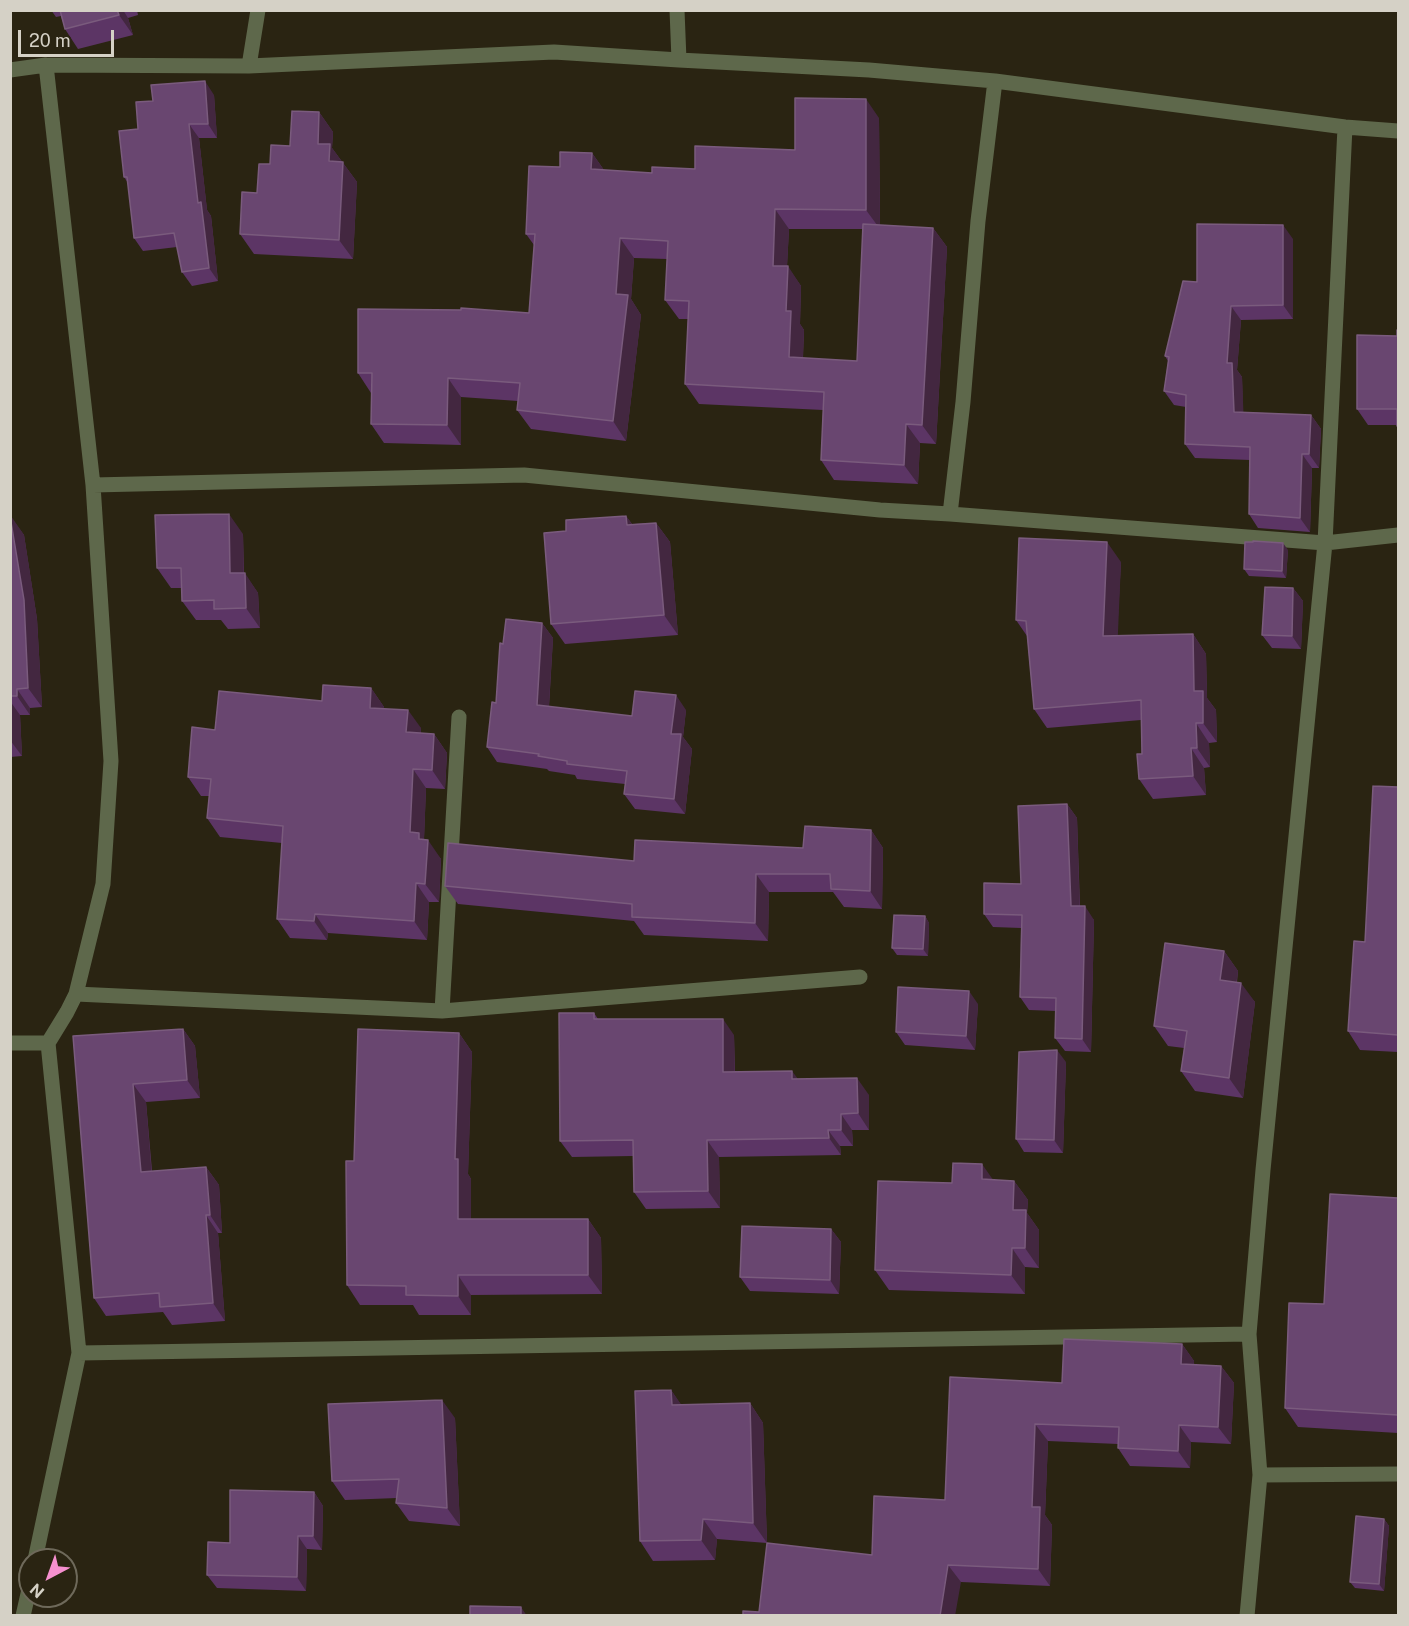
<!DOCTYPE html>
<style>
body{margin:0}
#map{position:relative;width:1409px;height:1626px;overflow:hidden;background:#2a2412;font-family:"Public Sans",sans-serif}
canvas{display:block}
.frame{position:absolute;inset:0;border:12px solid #d5d1c6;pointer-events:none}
.north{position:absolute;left:18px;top:1548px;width:60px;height:60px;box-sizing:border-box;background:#2a2412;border:2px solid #6e695a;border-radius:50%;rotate:221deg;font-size:16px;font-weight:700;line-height:24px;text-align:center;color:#d5d1c6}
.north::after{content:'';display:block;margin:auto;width:21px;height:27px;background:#f690cf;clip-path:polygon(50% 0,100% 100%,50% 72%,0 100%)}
.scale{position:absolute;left:18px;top:30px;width:96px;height:27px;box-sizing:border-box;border:3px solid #d5d1c6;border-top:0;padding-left:8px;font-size:18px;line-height:21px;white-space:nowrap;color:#d5d1c6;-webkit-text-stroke:4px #2a2412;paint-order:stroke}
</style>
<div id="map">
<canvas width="1409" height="1626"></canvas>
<div class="frame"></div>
<div class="north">N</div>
<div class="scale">20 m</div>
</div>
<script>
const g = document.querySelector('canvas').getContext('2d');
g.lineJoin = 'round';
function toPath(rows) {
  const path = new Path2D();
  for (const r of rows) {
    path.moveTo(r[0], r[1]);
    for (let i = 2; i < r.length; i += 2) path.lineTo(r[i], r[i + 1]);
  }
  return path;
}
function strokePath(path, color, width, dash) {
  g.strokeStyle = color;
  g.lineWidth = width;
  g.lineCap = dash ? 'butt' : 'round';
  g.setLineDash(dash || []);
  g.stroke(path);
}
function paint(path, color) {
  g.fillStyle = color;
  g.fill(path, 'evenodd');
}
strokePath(toPath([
 [677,10,679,60],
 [249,66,258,10],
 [10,70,46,65,249,66,554,52,679,60,869,70,995,81,1345,127,1398,131],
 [93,485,524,475,880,510,950,514,1325,543,1398,535],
 [950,514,963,402,978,221,995,81],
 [76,994,442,1011,459,717],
 [442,1011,860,977],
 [10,1043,48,1043],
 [79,1353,1249,1334],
 [1260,1475,1398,1474],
 [35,1560,79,1353,48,1043,67,1012,76,994,103,884,111,761,93,485,46,65],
 [23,1616,30,1585],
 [1247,1616,1260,1475,1249,1334,1263,1170,1325,543,1345,127]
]), '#5e684b', 15);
paint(toPath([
 [51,10,137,10,138,15,128,18,133,35,78,49,65,29,61,16,56,17],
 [214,95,217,138,199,138,207,210,211,216,218,281,192,286,182,272,177,247,143,251,134,238,128,183,124,177,138,129],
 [319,112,333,132,332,148,357,182,353,259,254,254,240,234,270,164,290,146],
 [879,118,880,225,933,228,947,247,936,444,920,443,918,484,834,480,821,460,823,410,699,404,685,384,688,319,679,319,665,300,667,259,634,258,631,299,641,315,626,441,531,429,517,410,518,401,461,397,461,445,384,443,371,424,371,393,358,373,529,313,534,245,526,234,592,153,604,170,652,173,695,169,795,150],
 [789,229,863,229,857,361,803,358,804,330,800,324,801,286,787,266],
 [1293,239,1293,319,1241,320,1237,370,1242,377,1243,412,1311,415,1321,429,1319,468,1312,468,1310,532,1258,528,1249,514,1250,460,1195,458,1185,444,1186,407,1174,405,1164,391,1168,361,1165,356,1197,282],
 [1398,330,1398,429,1397,425,1368,425,1357,409,1397,336],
 [10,516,24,535,37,619,42,707,30,708,30,715,20,715,22,756,10,757],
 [626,516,632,524,656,523,670,542,678,635,565,644,551,624,566,531],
 [243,534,244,573,258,593,260,628,228,629,221,620,196,620,182,601,182,588,171,588,157,568],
 [1288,550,1286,578,1249,576,1244,569],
 [1121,562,1117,636,1193,634,1206,654,1207,698,1216,710,1217,742,1209,743,1210,767,1204,768,1206,795,1153,799,1139,779,1142,754,1141,720,1047,728,1034,709,1027,636,1016,620],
 [1293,588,1303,601,1301,649,1272,648,1262,635],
 [542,623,553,638,549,707,632,716,686,710,683,737,692,749,685,814,635,809,624,794,625,784,577,779,575,775,549,771,547,769,497,762,487,747,496,703,503,644],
 [371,688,384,707,384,708,421,728,421,733,434,734,447,753,445,789,426,788,424,839,441,859,439,902,429,902,427,940,328,933,327,940,290,938,277,919,282,843,220,837,207,818,209,796,201,796,188,777,215,730],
 [1398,787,1398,1052,1360,1050,1348,1031,1365,942],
 [1067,804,1077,818,1080,906,1094,920,1091,1052,1065,1051,1055,1038,1056,1011,1029,1010,1020,997,1021,928,993,927,984,914,1021,884],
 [871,830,883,848,882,909,844,907,833,892,769,892,768,941,644,935,634,921,458,904,445,886,634,861,803,848],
 [925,916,929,923,928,956,897,955,892,948],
 [1224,951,1238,971,1237,982,1255,1002,1243,1098,1195,1091,1181,1071,1184,1048,1168,1046,1154,1026],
 [978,1004,975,1050,905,1045,896,1032],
 [594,1013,598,1019,734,1035,735,1071,798,1079,869,1095,869,1130,852,1130,853,1146,840,1146,841,1155,719,1157,720,1208,646,1209,634,1192,633,1156,572,1157,560,1141],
 [183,1029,195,1046,200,1098,146,1102,152,1171,206,1167,219,1185,222,1233,218,1233,225,1321,172,1325,163,1312,106,1316,94,1298,73,1036],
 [459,1033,472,1052,468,1174,471,1179,471,1219,588,1219,601,1238,602,1294,471,1295,471,1315,419,1315,413,1305,360,1305,347,1285,354,1161],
 [1066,1062,1063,1153,1024,1152,1016,1139],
 [993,1180,1014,1181,1028,1200,1027,1213,1039,1230,1039,1268,1025,1267,1025,1294,889,1290,875,1270,952,1183],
 [1398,1198,1398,1433,1298,1427,1285,1408,1324,1304],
 [831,1229,841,1242,839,1294,750,1291,740,1277],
 [1182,1344,1194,1361,1194,1365,1221,1366,1234,1383,1231,1444,1191,1442,1190,1468,1130,1466,1118,1448,1118,1444,1048,1441,1045,1515,1052,1525,1050,1586,961,1582,759,1612,872,1555,945,1500,1062,1383],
 [671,1390,681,1405,750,1403,763,1423,767,1543,717,1539,715,1560,653,1561,640,1541],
 [455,1418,460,1526,409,1521,396,1503,397,1498,345,1500,332,1481],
 [314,1492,323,1506,322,1550,307,1549,306,1591,217,1588,207,1575,230,1543],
 [1384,1519,1389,1526,1384,1591,1355,1588,1350,1582]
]), '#5c3565');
paint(toPath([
 [117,10,123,10,128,18,133,35,119,15],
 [205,81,214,95,217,138,208,124],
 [866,99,879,118,880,229,866,210],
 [319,112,333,132,332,148,357,182,353,259,339,240,318,144],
 [189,124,199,138,207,210,211,216,218,281,209,268,198,203],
 [592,153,606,173,591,169],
 [775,209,789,229,786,285,773,266],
 [1283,225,1293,239,1293,319,1283,305],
 [933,228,947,247,936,444,922,425],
 [620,238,634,258,631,299,641,315,626,441,613,421,616,294],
 [788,266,801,286,800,324,804,330,802,376,789,357,786,311],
 [1231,306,1241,320,1237,370,1242,377,1244,426,1234,412,1227,363],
 [448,378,461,397,461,445,447,425],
 [1311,415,1321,429,1319,468,1309,454],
 [906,424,920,443,918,484,904,465],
 [1302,454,1312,468,1310,532,1300,518],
 [229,514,243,534,244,593,230,573],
 [11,516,24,535,37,619,42,707,28,688],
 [626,516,640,535,627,525],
 [656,523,670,542,678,635,664,615],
 [1107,542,1121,562,1117,655,1103,636],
 [1283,543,1288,550,1286,578,1282,571],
 [245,573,258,593,260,628,246,608],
 [1293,588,1303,601,1301,649,1292,636],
 [542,623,553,638,548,720,537,705],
 [1193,634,1206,654,1207,698,1216,710,1217,742,1203,723,1194,691],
 [371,688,384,707,384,726,370,708],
 [17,689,30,708,30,715,17,696],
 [676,695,686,710,683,737,692,749,685,814,674,799,671,734],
 [10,701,20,715,22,756,10,740],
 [408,710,421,728,420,750,406,732],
 [1196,723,1209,743,1210,767,1197,748],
 [434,734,447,753,445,789,432,770],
 [1191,748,1204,768,1206,795,1193,776],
 [413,769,426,788,424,839,428,844,428,840,441,859,439,902,425,884,410,832],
 [1067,804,1077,818,1080,919,1071,906],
 [871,830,883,848,882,909,870,891],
 [756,874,769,892,768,941,755,923],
 [416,883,429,902,427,940,414,921],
 [1085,906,1094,920,1091,1052,1082,1039],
 [315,914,328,933,327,940,314,921],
 [925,916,929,923,928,956,923,949],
 [1224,951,1238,971,1234,1000,1220,980],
 [1241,983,1255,1002,1243,1098,1229,1078],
 [969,991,978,1004,975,1050,966,1036],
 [723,1019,734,1035,735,1088,723,1072],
 [183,1029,195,1046,200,1098,187,1080],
 [459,1033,472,1052,468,1174,471,1179,471,1239,458,1219,455,1159],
 [1057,1050,1066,1062,1063,1153,1054,1140],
 [792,1071,804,1087,792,1079],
 [857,1078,869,1095,869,1130,858,1113],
 [133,1084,146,1102,153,1190,141,1172],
 [841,1114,852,1130,853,1146,841,1130],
 [828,1130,840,1146,841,1155,829,1138],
 [707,1140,719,1157,720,1208,708,1191],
 [982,1164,996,1184,982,1179],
 [206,1167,219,1185,222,1233,210,1215],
 [1014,1181,1028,1200,1027,1213,1039,1230,1039,1268,1025,1248,1013,1210],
 [206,1215,218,1233,225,1321,213,1303],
 [588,1219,601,1238,602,1294,588,1275],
 [831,1229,841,1242,839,1294,830,1280],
 [1012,1248,1025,1267,1025,1294,1011,1275],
 [458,1275,471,1295,471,1315,458,1296],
 [1182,1344,1194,1361,1193,1382,1181,1364],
 [1221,1366,1234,1383,1231,1444,1218,1427],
 [671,1390,685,1410,672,1405],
 [442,1400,455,1418,460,1526,447,1508],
 [750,1403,763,1423,767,1543,753,1523],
 [1035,1424,1048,1441,1045,1515,1052,1525,1050,1586,1038,1569,1032,1507],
 [1179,1425,1191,1442,1190,1468,1178,1451],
 [314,1492,323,1506,322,1550,313,1536],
 [703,1519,717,1539,715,1560,701,1540],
 [1384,1519,1389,1526,1384,1591,1379,1584],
 [298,1536,307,1549,306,1591,297,1577],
 [948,1565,961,1582,955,1616,940,1616],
 [521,1607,527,1616,521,1616]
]), '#432740');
const building = toPath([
 [60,10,117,10,119,15,65,29,60,10],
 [205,81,208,124,189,124,198,203,201,202,209,268,182,272,174,233,134,238,127,177,124,177,119,131,138,129,136,102,153,101,151,85,205,81],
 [795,98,866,99,866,210,775,209,773,266,788,266,786,311,791,311,789,357,857,361,863,224,933,228,922,425,906,424,904,465,821,460,824,392,685,384,689,301,665,300,668,241,620,238,616,294,628,295,613,421,517,410,520,383,448,378,447,425,371,424,372,373,358,373,358,309,461,310,461,308,529,313,535,234,526,234,529,166,560,167,560,152,592,153,591,169,652,173,652,167,695,169,695,146,795,150,795,98],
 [292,111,319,112,318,144,330,144,329,161,343,162,339,240,240,234,242,192,257,193,259,164,270,164,271,145,290,146,292,111],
 [1197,224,1283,225,1283,305,1231,306,1227,363,1232,363,1234,412,1311,415,1309,454,1302,454,1300,518,1249,514,1250,447,1185,444,1186,395,1164,391,1169,357,1165,356,1183,281,1197,282,1197,224],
 [1397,330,1398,330,1398,426,1397,426,1397,409,1357,409,1357,335,1397,336,1397,330],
 [229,514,230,573,245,573,246,608,214,609,214,600,182,601,181,568,157,568,155,515,229,514],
 [10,516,24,600,28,688,17,689,17,696,10,696,10,516],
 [626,516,627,525,656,523,664,615,551,624,544,533,566,531,566,520,626,516],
 [1019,538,1107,542,1103,636,1193,634,1194,691,1203,691,1203,723,1196,723,1197,748,1191,748,1193,776,1139,779,1137,754,1142,754,1141,700,1034,709,1026,621,1016,620,1019,538],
 [1253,541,1283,543,1282,571,1244,569,1245,542,1253,542,1253,541],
 [1265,587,1293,588,1292,636,1262,635,1265,587],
 [506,619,542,623,537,705,632,716,635,691,676,695,671,734,681,734,674,799,624,794,627,771,567,764,567,761,538,756,539,754,487,747,492,702,496,703,500,643,503,644,506,619],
 [323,685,371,688,370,708,408,710,406,732,434,734,432,770,413,769,410,832,419,833,419,839,428,840,425,884,416,883,414,921,315,914,314,921,277,919,283,826,207,818,211,779,188,777,192,727,215,730,219,691,322,701,323,685],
 [1373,786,1398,787,1398,1035,1348,1031,1354,941,1365,942,1373,786],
 [1067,804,1071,906,1085,906,1082,1039,1055,1038,1056,998,1020,997,1022,915,984,914,984,883,1021,884,1018,806,1067,804],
 [805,826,871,830,870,891,831,889,830,874,756,874,755,923,632,917,632,904,445,886,448,843,634,861,635,840,803,848,805,826],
 [894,915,925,916,923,949,892,948,894,915],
 [1165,943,1224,951,1220,980,1241,983,1229,1078,1181,1071,1187,1031,1154,1026,1165,943],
 [898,987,969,991,966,1036,896,1032,898,987],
 [559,1013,594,1013,594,1019,723,1019,723,1072,792,1071,792,1079,857,1078,858,1113,841,1114,841,1130,828,1130,829,1138,707,1140,708,1191,634,1192,633,1140,560,1141,559,1013],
 [183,1029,187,1080,133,1084,141,1172,206,1167,210,1215,206,1215,213,1303,160,1307,159,1293,94,1298,73,1036,183,1029],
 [358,1029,459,1033,455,1159,458,1159,458,1219,588,1219,588,1275,458,1275,458,1296,406,1295,406,1286,347,1285,346,1161,354,1161,358,1029],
 [1057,1050,1054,1140,1016,1139,1019,1052,1057,1050],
 [953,1163,982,1164,982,1179,1014,1181,1013,1210,1026,1210,1025,1248,1012,1248,1011,1275,875,1270,878,1181,952,1183,953,1163],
 [1330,1194,1398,1198,1398,1415,1285,1408,1289,1303,1324,1304,1330,1194],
 [742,1226,831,1229,830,1280,740,1277,742,1226],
 [1064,1339,1182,1344,1181,1364,1221,1366,1218,1427,1179,1425,1178,1451,1118,1448,1119,1427,1035,1424,1032,1507,1040,1507,1038,1569,948,1565,940,1616,743,1616,743,1611,759,1612,767,1543,872,1555,874,1496,945,1500,950,1377,1062,1383,1064,1339],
 [671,1390,672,1405,750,1403,753,1523,703,1519,701,1540,640,1541,635,1391,671,1390],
 [442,1400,447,1508,396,1503,399,1479,332,1481,328,1404,442,1400],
 [230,1490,314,1492,313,1536,298,1536,297,1577,207,1575,208,1542,230,1543,230,1490],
 [1356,1516,1384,1519,1379,1584,1350,1582,1356,1516],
 [470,1606,521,1607,521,1616,470,1616,470,1606]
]);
paint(building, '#694670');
strokePath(building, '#7a5b7d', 1.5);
</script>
